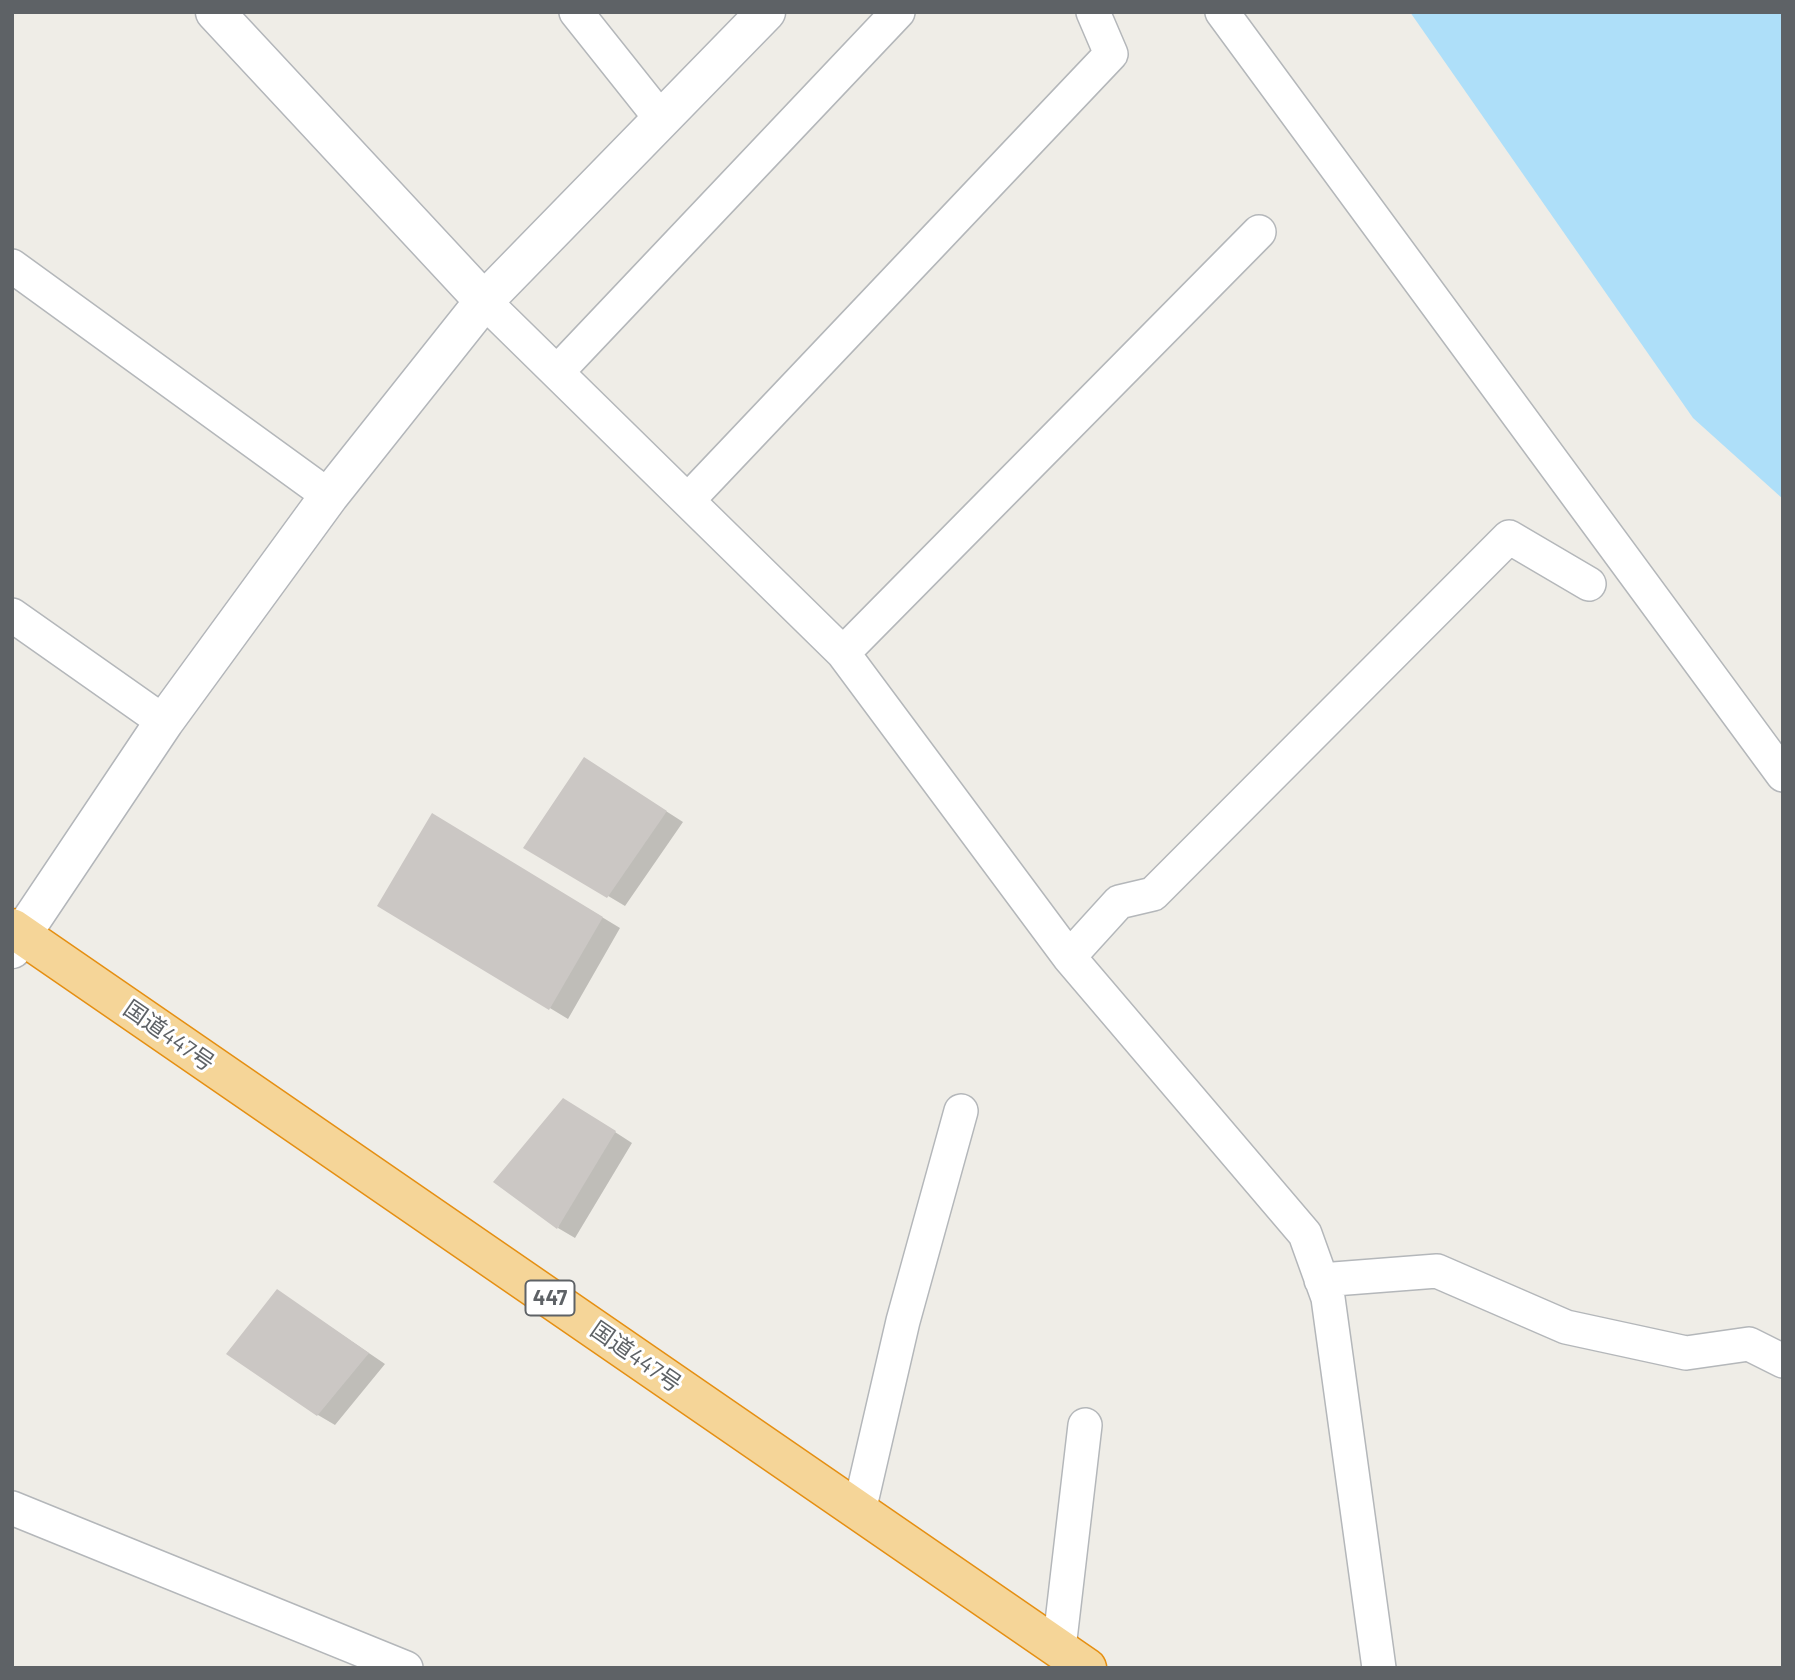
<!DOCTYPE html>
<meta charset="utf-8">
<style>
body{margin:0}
#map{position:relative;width:1795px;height:1680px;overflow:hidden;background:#efede7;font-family:Barlow,sans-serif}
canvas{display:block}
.frame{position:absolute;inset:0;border:14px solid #5e6266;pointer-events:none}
</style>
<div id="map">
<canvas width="1795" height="1680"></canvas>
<div class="frame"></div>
</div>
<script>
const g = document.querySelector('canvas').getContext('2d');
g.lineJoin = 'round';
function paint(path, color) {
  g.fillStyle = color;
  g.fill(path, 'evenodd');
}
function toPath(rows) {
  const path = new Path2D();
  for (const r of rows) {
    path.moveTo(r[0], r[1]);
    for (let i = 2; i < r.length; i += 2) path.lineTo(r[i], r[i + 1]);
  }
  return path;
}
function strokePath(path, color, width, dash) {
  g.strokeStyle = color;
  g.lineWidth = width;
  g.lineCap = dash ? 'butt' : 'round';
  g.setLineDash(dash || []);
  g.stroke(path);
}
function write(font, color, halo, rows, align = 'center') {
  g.font = font + ' Barlow,"Noto Sans JP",sans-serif';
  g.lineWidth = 6;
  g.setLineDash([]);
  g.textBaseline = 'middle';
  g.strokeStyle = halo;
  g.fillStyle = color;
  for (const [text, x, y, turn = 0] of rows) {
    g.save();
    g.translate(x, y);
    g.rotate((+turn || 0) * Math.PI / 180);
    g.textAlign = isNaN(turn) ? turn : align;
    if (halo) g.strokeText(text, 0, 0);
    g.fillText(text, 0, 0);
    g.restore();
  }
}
paint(toPath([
 [1410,12,1783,12,1783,499,1693,418]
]), '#aedff9');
paint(toPath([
 [602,770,683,822,625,906,526,847],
 [450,825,620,928,568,1019,380,905],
 [581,1110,632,1143,575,1238,558,1228],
 [294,1302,385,1364,335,1425,318,1415]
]), '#0003');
paint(toPath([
 [584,757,667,811,607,898,523,848],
 [432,813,603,917,549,1010,377,906],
 [563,1098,616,1131,557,1229,493,1182],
 [277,1289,369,1353,317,1416,226,1354]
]), '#cbc7c4');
const street = toPath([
 [576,12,662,120],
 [1222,12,1783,775],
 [12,266,329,496],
 [484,301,843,653,1069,957,1305,1234,1328,1298,1379,1668],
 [558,371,898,12],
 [689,499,1111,54,1093,12],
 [12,615,164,722],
 [843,653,1259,232],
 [1069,957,1119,902,1153,894,1509,537,1589,584],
 [1321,1280,1437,1271,1566,1327,1686,1353,1749,1344,1783,1361],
 [12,1508,406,1668],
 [859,1511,903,1321,961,1111],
 [1059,1648,1085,1425]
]);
const secondary = toPath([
 [215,12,484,301],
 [12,949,164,722,329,496,484,301,766,12]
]);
const highway = toPath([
 [12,928,1087,1668]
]);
strokePath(street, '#b4b7ba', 36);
strokePath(secondary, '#b3b6ba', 41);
strokePath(highway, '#e58f12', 41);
strokePath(street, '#fff', 33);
strokePath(secondary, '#fff', 38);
strokePath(highway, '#f5d598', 38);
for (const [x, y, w] of [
 [550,1298,49]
]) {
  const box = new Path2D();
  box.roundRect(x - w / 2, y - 17.5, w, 35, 5);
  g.fillStyle = '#fff';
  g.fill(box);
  strokePath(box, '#5e6266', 2);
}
write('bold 21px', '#5e6266', null, [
 ["447",550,1298]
]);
write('23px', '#5e6266', '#fff', [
 ["国道447号",169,1036,35],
 ["国道447号",636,1357,35]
]);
</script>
